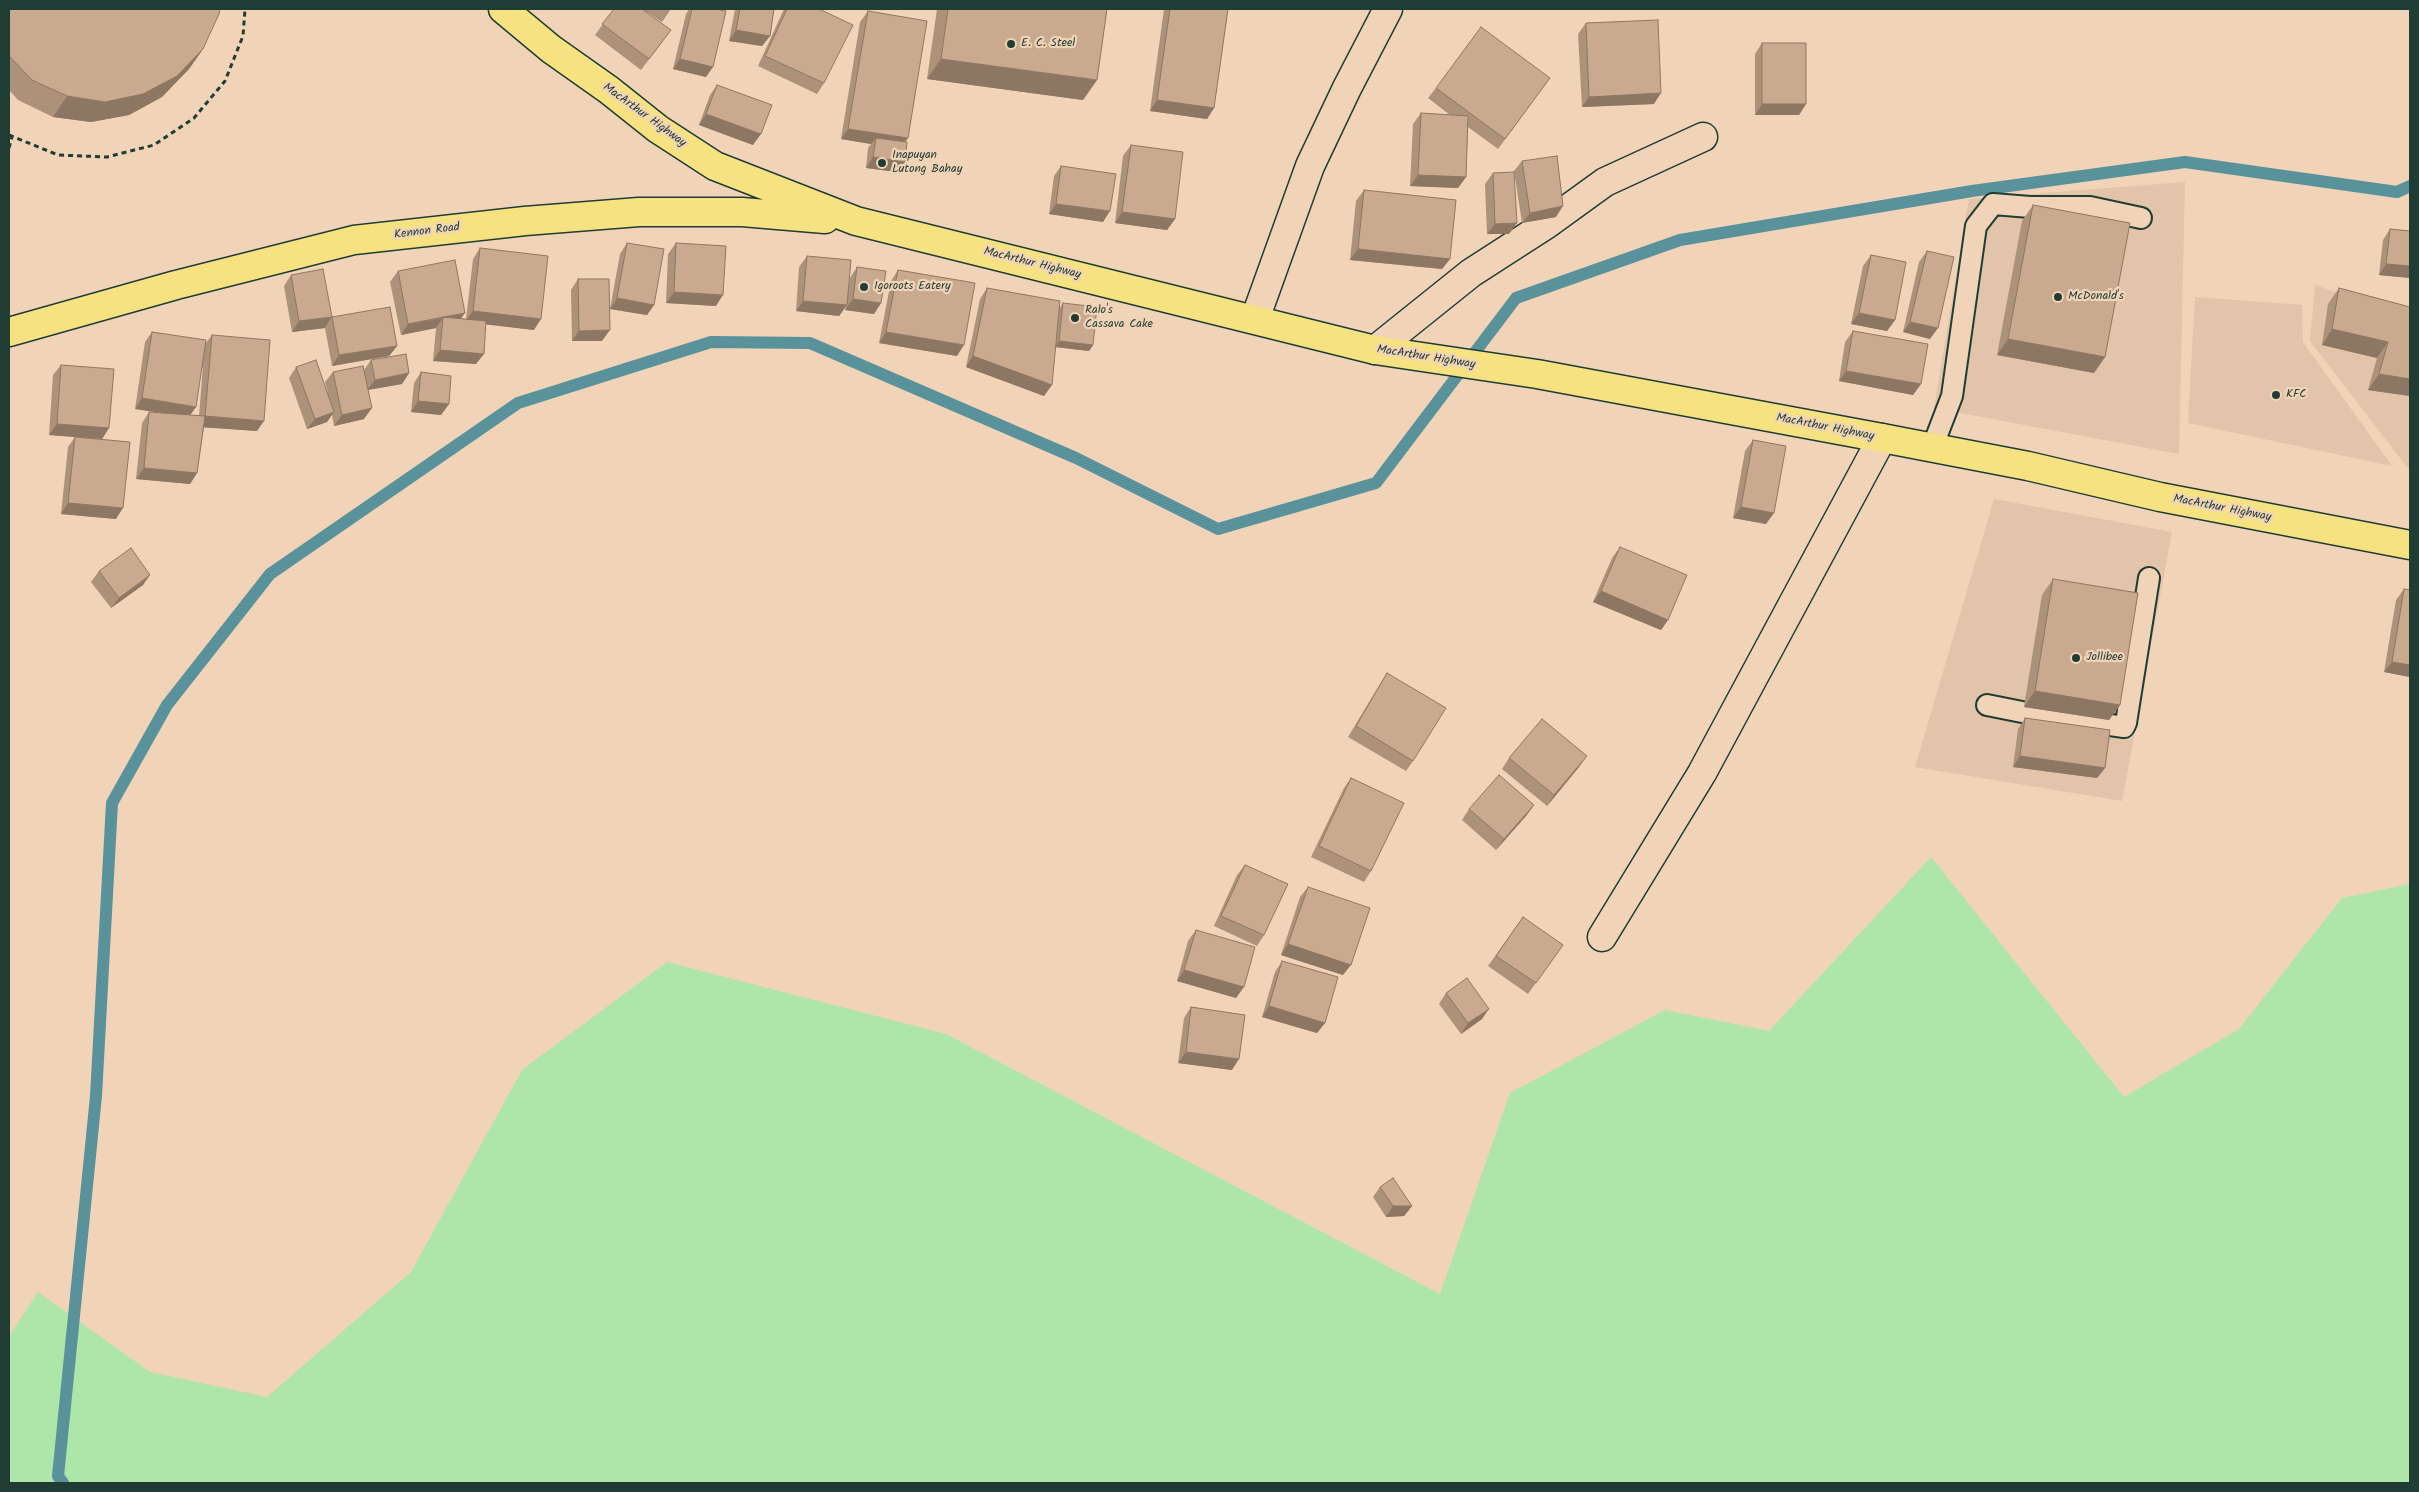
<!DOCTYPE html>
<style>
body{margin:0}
#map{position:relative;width:2419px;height:1492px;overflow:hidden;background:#f1d4b7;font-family:Kalam,sans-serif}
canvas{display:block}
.frame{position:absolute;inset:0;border:10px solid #1f3d34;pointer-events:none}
</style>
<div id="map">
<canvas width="2419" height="1492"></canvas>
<div class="frame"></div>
</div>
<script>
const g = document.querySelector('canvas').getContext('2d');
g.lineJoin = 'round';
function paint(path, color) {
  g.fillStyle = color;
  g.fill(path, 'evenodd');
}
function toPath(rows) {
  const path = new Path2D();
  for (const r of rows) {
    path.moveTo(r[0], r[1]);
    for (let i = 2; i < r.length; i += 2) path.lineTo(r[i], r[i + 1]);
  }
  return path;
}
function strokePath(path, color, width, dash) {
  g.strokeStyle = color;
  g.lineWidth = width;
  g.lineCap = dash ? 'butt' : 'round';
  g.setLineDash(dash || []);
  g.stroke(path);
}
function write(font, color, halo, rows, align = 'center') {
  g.font = font + ' Kalam,sans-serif';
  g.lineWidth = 4.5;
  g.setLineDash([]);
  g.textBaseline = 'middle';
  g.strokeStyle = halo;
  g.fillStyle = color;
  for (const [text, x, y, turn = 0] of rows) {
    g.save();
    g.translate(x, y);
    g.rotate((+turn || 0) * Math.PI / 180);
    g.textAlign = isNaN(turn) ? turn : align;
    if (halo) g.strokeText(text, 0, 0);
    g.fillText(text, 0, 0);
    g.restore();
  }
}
paint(toPath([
 [2185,182,2179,454,1934,408,1969,199],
 [2315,285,2410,317,2410,471,2310,341],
 [2195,297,2302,305,2303,342,2392,466,2188,423],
 [1994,499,2172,532,2122,801,1915,767]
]), '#e1c4a9');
paint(toPath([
 [1931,857,2124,1097,2239,1029,2342,898,2410,884,2410,1483,9,1483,9,1336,38,1292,150,1372,267,1397,411,1272,522,1070,667,962,946,1034,1440,1294,1510,1093,1665,1010,1769,1031]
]), '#aee5a8');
strokePath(toPath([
 [63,1483,58,1476,96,1096,112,803,167,705,270,574,518,403,711,342,810,343,1076,458,1218,529,1376,483,1516,298,1680,240,1972,191,2185,162,2397,192,2410,186]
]), '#59929b', 12);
const service = toPath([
 [1932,448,1952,396,1976,226,1993,204,2030,207,2090,207,2141,218],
 [1987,705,2027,713,2124,727,2126,723,2149,578]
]);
const minor = toPath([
 [1255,319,1310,166,1347,88,1388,9],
 [1375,350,1471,273,1547,224,1605,182,1703,137],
 [1602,937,1702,773,1882,438]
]);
const trunk = toPath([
 [503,9,551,49,609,90,658,129,715,166,856,221,1375,350,1537,374,1882,438,2028,466,2160,497,2410,545],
 [9,332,176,285,354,240,525,221,639,212,742,212,825,219]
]);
strokePath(service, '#1f3d34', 24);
strokePath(minor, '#1f3d34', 31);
strokePath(trunk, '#1f3d34', 31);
strokePath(toPath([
 [9,135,58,155,107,157,154,145,194,118,225,81,243,36,245,9],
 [9,148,12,137]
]), '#1f3d34', 3, [5, 4]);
strokePath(service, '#f1d4b7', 20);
strokePath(minor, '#f1d4b7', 28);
strokePath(trunk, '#f6e281', 28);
paint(toPath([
 [9,9,203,49,189,69,162,97,129,115,91,122,53,117,18,100,9,90],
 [614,9,671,9,662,22,647,12,663,41,641,70,595,35],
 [689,9,717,9,706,77,673,69,686,14],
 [735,9,774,9,770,36,762,46,729,41],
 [784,9,819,9,824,83,817,94,758,66],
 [937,9,1107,9,1097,80,1083,100,927,79],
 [1164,9,1228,9,1214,108,1207,119,1150,111],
 [868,11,905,142,897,172,866,168,868,148,871,144,841,139,860,22],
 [1586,23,1654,104,1582,107,1578,34],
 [1762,43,1806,104,1799,115,1755,115,1755,54],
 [1550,78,1498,149,1468,127,1466,177,1458,188,1410,186,1413,124,1421,113,1450,115,1428,98,1436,88],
 [717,85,753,145,699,125,710,95],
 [1131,145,1175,219,1167,230,1115,223,1123,156],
 [1522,161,1556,217,1522,223,1514,171],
 [1061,166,1103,222,1049,214,1054,176],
 [1493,173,1509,234,1487,234,1485,184],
 [1364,190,1450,259,1442,269,1350,260,1356,201],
 [2033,205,2105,357,2094,373,1997,355,2022,221],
 [2390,229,2410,231,2410,278,2379,275,2383,240],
 [627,243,654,305,647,315,610,309,620,254],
 [676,243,716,306,666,303,668,254],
 [480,248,534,330,486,324,476,364,433,361,436,328,401,335,390,282,398,271,461,319,466,319,473,259],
 [1927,251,1930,339,1903,332,1919,262],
 [1871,255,1895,320,1887,331,1851,324,1863,266],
 [807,256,848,291,850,278,857,267,881,303,874,314,845,310,846,306,839,316,796,311,799,267],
 [898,270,957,356,879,343,891,281],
 [291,275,325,328,292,332,284,286],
 [578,279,602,341,572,341,571,290],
 [987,288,1059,309,1063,303,1093,345,1089,351,1055,347,1044,396,966,367,980,299],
 [2339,288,2410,307,2410,396,2368,390,2377,358,2322,345,2328,304],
 [332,317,397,346,389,356,332,366,325,328],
 [1853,331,1921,384,1913,395,1839,381,1845,342],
 [152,332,206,343,212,335,257,431,204,427,197,473,190,484,136,479,142,423,149,412,164,413,135,409,145,342],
 [203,365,199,416,190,415],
 [371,360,409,373,402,384,368,390,364,419,334,426,332,415,327,422,307,429,289,378,296,367,328,393,325,382,333,372,364,370],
 [61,365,109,428,102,439,49,435,53,375],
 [421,372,449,404,441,415,411,412,414,383],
 [75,437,116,519,61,514,68,447],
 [1753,440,1766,524,1733,518,1745,451],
 [1620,547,1668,620,1661,630,1593,602,1612,558],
 [99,571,143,585,111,608,91,582],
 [2053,579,2120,705,2109,720,2024,707,2042,595],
 [2404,589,2410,590,2410,677,2384,672,2396,600],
 [1387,673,1413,761,1406,771,1348,737,1380,684],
 [2025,718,2105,768,2097,778,2013,767,2018,729],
 [1509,758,1579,767,1547,806,1502,769],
 [1351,778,1371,871,1364,882,1311,857,1344,788],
 [1534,805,1526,816,1496,850,1462,820,1469,809],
 [1245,865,1264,935,1257,946,1214,926,1237,875],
 [1308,887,1343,975,1281,955,1300,897],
 [1523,917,1563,945,1528,994,1488,966],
 [1196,930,1236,998,1177,981,1188,941],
 [1282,961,1325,1023,1317,1033,1262,1017,1275,972],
 [1446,993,1482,1019,1461,1034,1439,1004],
 [1191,1007,1232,1070,1178,1063,1184,1018],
 [1380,1187,1412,1206,1404,1216,1386,1217,1373,1197]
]), '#ad927a');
paint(toPath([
 [736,30,770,36,762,46,729,41],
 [203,49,189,69,162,97,129,115,91,122,53,117,67,96],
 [680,59,713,67,706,77,673,69],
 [941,59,1097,80,1083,100,927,79],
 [1661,93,1654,104,1582,107,1589,97],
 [1157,100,1214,108,1207,119,1150,111],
 [1762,104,1806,104,1799,115,1755,115],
 [706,114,761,134,753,145,699,125],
 [848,129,908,138,900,149,876,138,871,144,841,139],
 [873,157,905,162,897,172,866,168],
 [1418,175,1466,177,1458,188,1410,186],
 [1056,204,1110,211,1103,222,1049,214],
 [1563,206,1556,217,1522,223,1530,213],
 [1122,212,1175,219,1167,230,1115,223],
 [1517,223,1509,234,1487,234,1495,224],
 [1358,249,1450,259,1442,269,1350,260],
 [2386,264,2410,266,2410,278,2379,275],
 [674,292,723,295,716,306,666,303],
 [617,298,654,305,647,315,610,309],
 [853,299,881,303,874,314,845,310],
 [803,301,847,305,839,316,796,311],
 [473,311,541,319,534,330,465,322],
 [465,313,457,324,443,318],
 [1859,313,1895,320,1887,331,1851,324],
 [332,317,325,328,292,332,299,321],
 [443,318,436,328,401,335,408,324],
 [1910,322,1938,328,1930,339,1903,332],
 [2332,329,2388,342,2377,358,2322,345],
 [610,330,602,341,572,341,579,331],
 [886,332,964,345,957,356,879,343],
 [2008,339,2105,357,2094,373,1997,355],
 [1059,341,1093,345,1089,351,1055,347],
 [397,346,389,356,332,366,339,355],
 [440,350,484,354,476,364,433,361],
 [973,356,1052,385,1044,396,966,367],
 [1846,371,1921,384,1913,395,1839,381],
 [409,373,402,384,367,390,375,380],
 [2379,374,2410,379,2410,396,2368,390],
 [142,398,196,407,189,417,135,409],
 [418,401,449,404,441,415,411,412],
 [372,408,364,419,334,426,342,415],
 [334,412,327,422,307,429,315,419],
 [205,416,264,421,257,431,198,427],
 [57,424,109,428,102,439,49,435],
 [144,468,197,473,190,484,136,479],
 [68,503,123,508,116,519,61,514],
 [1741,507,1774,513,1766,524,1733,518],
 [150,575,143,585,111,608,119,598],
 [1601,591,1668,620,1661,630,1593,602],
 [2392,662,2410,665,2410,677,2384,672],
 [2035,691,2120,705,2109,720,2024,707],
 [1587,756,1579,767,1547,806,1554,795],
 [2020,756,2105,768,2097,778,2013,767],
 [1534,805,1526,816,1496,850,1504,839],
 [1288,944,1351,965,1343,975,1281,955],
 [1184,970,1244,987,1236,998,1177,981],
 [1269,1006,1325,1023,1317,1033,1262,1017],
 [1489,1009,1482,1019,1461,1034,1468,1023],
 [1186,1052,1239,1059,1232,1070,1178,1063],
 [1393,1206,1412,1206,1404,1216,1386,1217]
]), '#8d7763');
const building = toPath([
 [9,9,220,9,219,14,203,49,177,76,143,94,105,102,67,96,32,80,9,56,9,9],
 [614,9,642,9,671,30,649,59,602,24,614,9],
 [692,9,717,9,726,11,713,67,680,59,692,9],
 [740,9,774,9,770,36,736,30,740,9],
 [787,9,819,9,853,25,824,83,765,56,787,9],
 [948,9,1107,9,1097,80,941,59,948,9],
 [1170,9,1228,9,1214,108,1157,100,1170,9],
 [868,11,927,21,908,138,848,129,868,11],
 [1658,20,1661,93,1589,97,1586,23,1658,20],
 [1481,27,1550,78,1505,139,1436,88,1481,27],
 [1762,43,1806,43,1806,104,1762,104,1762,43],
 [717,85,772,105,761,134,706,114,717,85],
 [1421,113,1468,116,1466,177,1418,175,1421,113],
 [876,138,907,142,905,162,873,157,876,138],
 [1131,145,1183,152,1175,219,1122,212,1131,145],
 [1557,156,1563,206,1530,213,1522,161,1557,156],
 [1061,166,1116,174,1110,211,1056,204,1061,166],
 [1514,172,1517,223,1495,224,1493,173,1514,172],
 [1364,190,1456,200,1450,259,1358,249,1364,190],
 [2033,205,2130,223,2105,357,2008,339,2033,205],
 [2390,229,2410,231,2410,266,2386,264,2390,229],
 [627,243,664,249,654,305,617,298,627,243],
 [676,243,726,246,723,295,674,292,676,243],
 [480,248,548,256,541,319,473,311,480,248],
 [1927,251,1954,257,1938,328,1910,322,1927,251],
 [1871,255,1906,262,1895,320,1859,313,1871,255],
 [807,256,851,260,847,305,803,301,807,256],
 [455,260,465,313,408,324,398,271,455,260],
 [857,267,886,271,881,303,853,299,857,267],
 [323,269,332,317,299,321,291,275,323,269],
 [898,270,975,283,964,345,886,332,898,270],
 [578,279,609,279,610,330,579,331,578,279],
 [987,288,1060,301,1052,385,973,356,987,288],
 [2339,288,2410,307,2410,379,2379,374,2388,342,2332,329,2339,288],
 [1063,303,1097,307,1093,345,1059,341,1063,303],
 [390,307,397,346,339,355,332,317,390,307],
 [443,317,486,321,484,354,440,350,443,317],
 [1853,331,1928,344,1921,384,1846,371,1853,331],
 [152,332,206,340,196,407,142,398,152,332],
 [212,335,270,340,264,421,205,416,212,335],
 [406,354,409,373,375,380,371,360,406,354],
 [316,360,334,412,315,419,296,367,316,360],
 [61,365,114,369,109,428,57,424,61,365],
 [363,366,372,408,342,415,333,372,363,366],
 [421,372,451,376,449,404,418,401,421,372],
 [149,412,205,416,197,473,144,468,149,412],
 [75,437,130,442,123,508,68,503,75,437],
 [1753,440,1786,446,1774,513,1741,507,1753,440],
 [1620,547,1687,575,1668,620,1601,591,1620,547],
 [131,548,150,575,119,598,99,571,131,548],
 [2053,579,2138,593,2120,705,2035,691,2053,579],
 [2404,589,2410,590,2410,665,2392,662,2404,589],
 [1387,673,1446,708,1413,761,1356,726,1387,673],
 [2025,718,2110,730,2105,768,2020,756,2025,718],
 [1542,719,1587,756,1554,795,1509,758,1542,719],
 [1499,775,1534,805,1504,839,1469,809,1499,775],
 [1351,778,1404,803,1371,871,1319,846,1351,778],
 [1245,865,1288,884,1264,935,1221,916,1245,865],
 [1308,887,1370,908,1351,965,1288,944,1308,887],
 [1523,917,1563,945,1536,983,1496,956,1523,917],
 [1196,930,1255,947,1244,987,1184,970,1196,930],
 [1282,961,1338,977,1325,1023,1269,1006,1282,961],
 [1467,978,1489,1009,1468,1023,1446,993,1467,978],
 [1191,1007,1245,1015,1239,1059,1186,1052,1191,1007],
 [1393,1178,1412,1206,1393,1206,1380,1187,1393,1178]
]);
paint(building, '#c9aa8e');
strokePath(building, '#8d7763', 1);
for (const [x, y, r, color] of [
 [1011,44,5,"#1f3d34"],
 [882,163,5,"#1f3d34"],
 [864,287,5,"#1f3d34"],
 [2058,297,5,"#1f3d34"],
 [1075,318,5,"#1f3d34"],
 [2276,395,5,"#1f3d34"],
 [2076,658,5,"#1f3d34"]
]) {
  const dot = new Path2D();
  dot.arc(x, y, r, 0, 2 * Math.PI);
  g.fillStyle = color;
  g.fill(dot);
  strokePath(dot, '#f1d4b7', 2);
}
write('12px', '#1f3d34', '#f1d4b7', [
 ["E. C. Steel",1021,44],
 ["Inapuyan",892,156],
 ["Lutong Bahay",892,170],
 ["Igoroots Eatery",874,287],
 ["McDonald's",2068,297],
 ["Ralo's",1085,311],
 ["Cassava Cake",1085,325],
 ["KFC",2286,395],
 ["Jollibee",2086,658]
], 'left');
write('12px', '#1f3d34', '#f1d4b7', [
 ["MacArthur Highway",644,116,36],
 ["Kennon Road",427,232,-7],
 ["MacArthur Highway",1032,264,14],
 ["MacArthur Highway",1426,358,9],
 ["MacArthur Highway",1825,428,11],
 ["MacArthur Highway",2222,509,11]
]);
</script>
